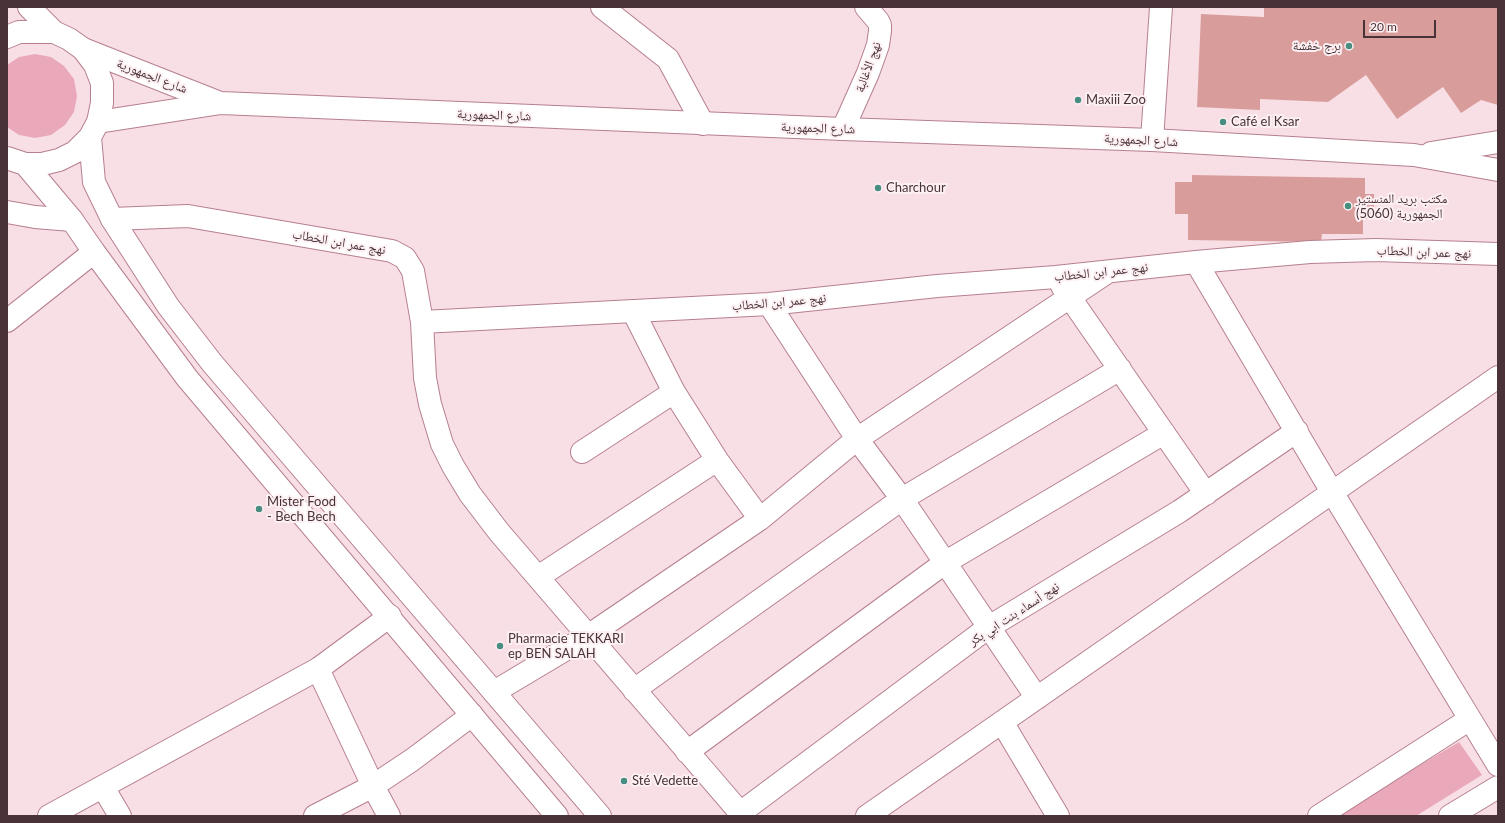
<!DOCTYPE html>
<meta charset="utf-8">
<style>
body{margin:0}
#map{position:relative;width:1505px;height:823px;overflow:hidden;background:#f8dfe5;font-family:Lato,sans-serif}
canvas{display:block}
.frame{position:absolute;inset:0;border:8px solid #493238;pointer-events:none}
.scale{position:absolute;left:1363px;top:20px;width:73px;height:18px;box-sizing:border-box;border:2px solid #493238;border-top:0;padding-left:5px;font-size:12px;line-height:14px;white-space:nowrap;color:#493238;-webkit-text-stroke:3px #fdf0f3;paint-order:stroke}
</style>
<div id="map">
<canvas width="1505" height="823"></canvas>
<div class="frame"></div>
<div class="scale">20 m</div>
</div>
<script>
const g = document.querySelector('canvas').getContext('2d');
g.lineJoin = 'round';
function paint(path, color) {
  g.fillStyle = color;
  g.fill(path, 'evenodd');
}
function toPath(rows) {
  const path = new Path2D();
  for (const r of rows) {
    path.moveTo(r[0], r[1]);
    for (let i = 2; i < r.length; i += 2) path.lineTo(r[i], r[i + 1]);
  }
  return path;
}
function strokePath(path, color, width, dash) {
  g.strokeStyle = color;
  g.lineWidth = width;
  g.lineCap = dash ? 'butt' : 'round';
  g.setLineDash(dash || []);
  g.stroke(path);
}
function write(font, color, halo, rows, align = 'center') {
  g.font = font + ' Lato,"Noto Naskh Arabic",sans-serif';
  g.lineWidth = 4;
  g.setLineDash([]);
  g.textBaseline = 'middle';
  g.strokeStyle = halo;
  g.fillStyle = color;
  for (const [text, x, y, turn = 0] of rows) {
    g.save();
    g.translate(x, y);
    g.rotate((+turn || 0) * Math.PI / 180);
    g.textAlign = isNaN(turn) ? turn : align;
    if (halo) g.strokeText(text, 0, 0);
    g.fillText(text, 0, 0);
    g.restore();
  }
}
paint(toPath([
 [35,54,51,57,64,66,74,79,77,96,74,112,65,125,51,135,35,138,19,135,7,127,7,65,19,57],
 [1459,742,1482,775,1416,816,1334,816]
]), '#eaa9bb');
paint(toPath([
 [1264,7,1498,7,1498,105,1481,100,1461,113,1443,87,1397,119,1366,75,1328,102,1260,99,1260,110,1197,107,1201,14,1264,17],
 [1192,175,1365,178,1365,194,1374,194,1374,219,1363,219,1363,234,1322,234,1321,242,1188,240,1188,214,1175,214,1175,182,1192,182]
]), '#d89d9b');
const street = toPath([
 [602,7,668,59,703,124],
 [843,129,868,73,878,45,880,31,880,25,878,21,866,7],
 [1152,140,1161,7],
 [7,212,35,217,72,220],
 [112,219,188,216,392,251,405,258,413,271,422,322,769,304,937,286,1056,277,1196,262,1310,252,1376,250,1498,254],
 [1196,262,1332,492,1498,765],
 [1062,286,1206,494],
 [769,304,857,439,902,499,1037,698],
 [633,311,674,392,717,460,760,519],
 [7,321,94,252],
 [422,322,425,378,430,404,442,444,453,466,470,494,499,532,743,816],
 [582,452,674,392],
 [538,577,717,460],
 [318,669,373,786,389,816],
 [634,690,902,499,1120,369],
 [494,692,588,636,760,519,857,439,1106,273],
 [1002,722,1058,816],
 [687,752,946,562,1164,433],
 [103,787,120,816],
 [740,813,989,627,1180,511,1297,431],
 [315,816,373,786,412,760,472,715],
 [867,816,1498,377],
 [1319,816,1470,719],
 [1450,816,1498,787]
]);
const secondary = toPath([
 [83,49,220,103],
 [98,122,221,103,843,129,1152,140,1414,155,1498,170],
 [1431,153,1498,142],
 [49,816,318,669,390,616]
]);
const primary = toPath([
 [29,7,54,32],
 [7,37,19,32,54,32,69,39,83,49,95,65,102,83,102,103,98,122,90,137,75,152,59,160,42,164,25,164,7,158],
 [90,137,94,182,112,219,168,306,212,363,600,816],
 [25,164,72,220,94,252,187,378,557,816]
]);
strokePath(street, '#b67f8e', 24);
strokePath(secondary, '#b67f8e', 24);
strokePath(primary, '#b67f8e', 24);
strokePath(street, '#fff', 22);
strokePath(secondary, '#fff', 22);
strokePath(primary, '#fff', 22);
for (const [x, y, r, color] of [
 [1349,46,4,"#498d81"],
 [1078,100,4,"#498d81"],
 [1223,122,4,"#498d81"],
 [878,188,4,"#498d81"],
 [1348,206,4,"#498d81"],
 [259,509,4,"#498d81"],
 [500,646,4,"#498d81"],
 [624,781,4,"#498d81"]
]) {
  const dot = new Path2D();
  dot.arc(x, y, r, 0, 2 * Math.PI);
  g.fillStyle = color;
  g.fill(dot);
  strokePath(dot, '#fdf0f3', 1.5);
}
write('13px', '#493238', '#fdf0f3', [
 ["برج خفشة",1341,46,"right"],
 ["Maxiii Zoo",1086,100],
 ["Café el Ksar",1231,122],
 ["Charchour",886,188],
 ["مكتب بريد المنستير",1356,199],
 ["الجمهورية (5060)",1356,214],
 ["Mister Food",267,502],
 ["- Bech Bech",267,517],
 ["Pharmacie TEKKARI",508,639],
 ["ep BEN SALAH",508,654],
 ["Sté Vedette",632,781]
], 'left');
write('13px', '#493238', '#fdf0f3', [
 ["نهج الأغالبة",868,67,-70],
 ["شارع الجمهورية",152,76,21],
 ["شارع الجمهورية",494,115,2],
 ["شارع الجمهورية",818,128,2],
 ["شارع الجمهورية",1141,140,3],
 ["نهج عمر ابن الخطاب",339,242,10],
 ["نهج عمر ابن الخطاب",1424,252,2],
 ["نهج عمر ابن الخطاب",1101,272,-6],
 ["نهج عمر ابن الخطاب",779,302,-5],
 ["نهج أسماء بنت ابي بكر",1014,614,-33]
]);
</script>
